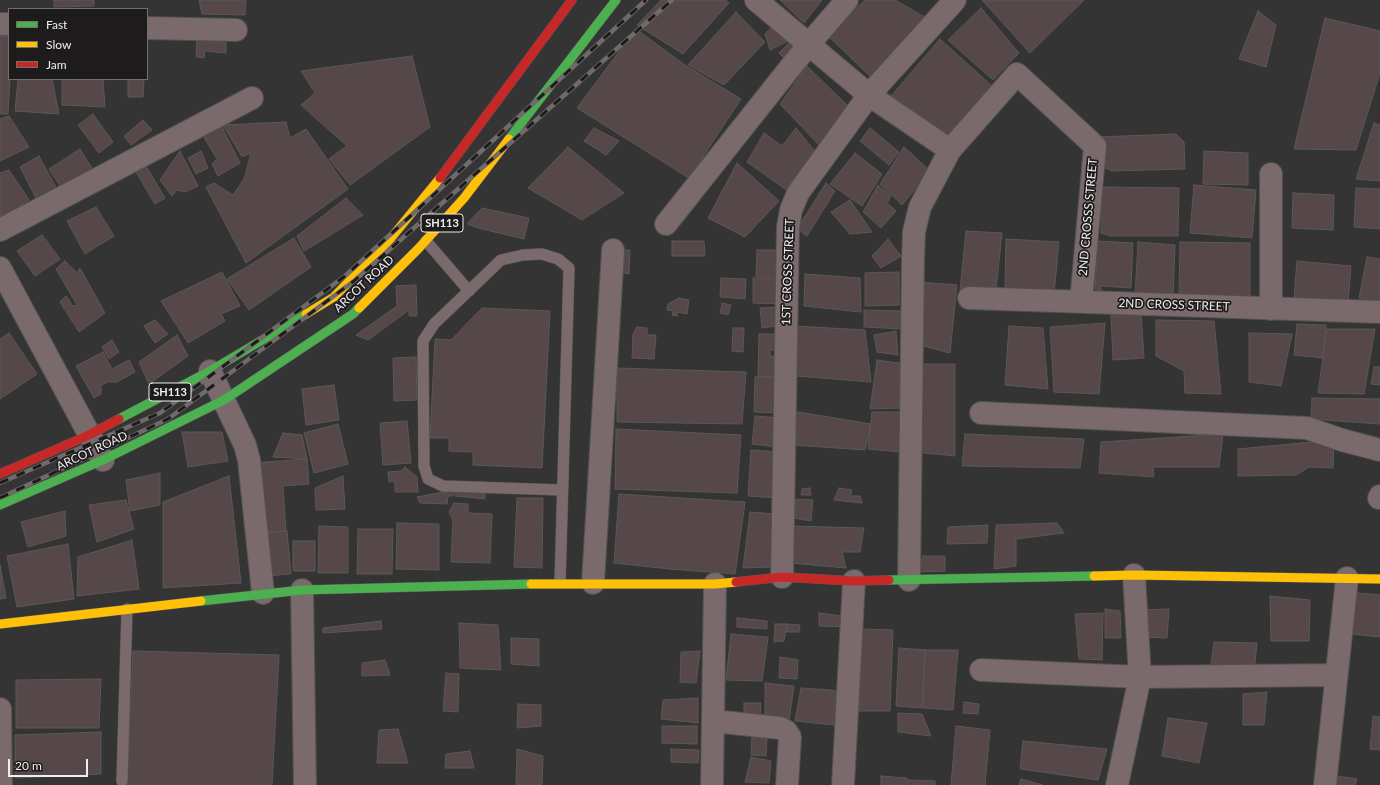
<!DOCTYPE html>
<style>
body{margin:0}
#map{position:relative;width:1380px;height:785px;overflow:hidden;background:#353434;font-family:Lato,sans-serif}
canvas{display:block}
.legend{position:absolute;left:8px;top:8px;width:140px;height:72px;box-sizing:border-box;background:#1d1b1b;border:1px solid #716f6f;margin:0;padding:5px 7px;list-style:none;font-size:12px;color:#efeded}
.legend li{display:flex;align-items:center;gap:8px;height:20px}
.legend b{width:20px;border:1px solid #716f6f}
.scale{position:absolute;left:8px;top:759px;width:80px;height:18px;box-sizing:border-box;border:2px solid #efeded;border-top:0;padding-left:5px;font-size:12px;line-height:14px;white-space:nowrap;color:#efeded;-webkit-text-stroke:3px #1d1b1b;paint-order:stroke}
</style>
<div id="map">
<canvas width="1380" height="785"></canvas>
<ul class="legend">
<li><b style="height:5px;background:#4caf50"></b>Fast</li>
<li><b style="height:5px;background:#ffc107"></b>Slow</li>
<li><b style="height:5px;background:#c62828"></b>Jam</li>
</ul>
<div class="scale">20 m</div>
</div>
<script>
const g = document.querySelector('canvas').getContext('2d');
g.lineJoin = 'round';
function paint(path, color) {
  g.fillStyle = color;
  g.fill(path, 'evenodd');
}
function toPath(rows) {
  const path = new Path2D();
  for (const r of rows) {
    path.moveTo(r[0], r[1]);
    for (let i = 2; i < r.length; i += 2) path.lineTo(r[i], r[i + 1]);
  }
  return path;
}
function strokePath(path, color, width, dash) {
  g.strokeStyle = color;
  g.lineWidth = width;
  g.lineCap = dash ? 'butt' : 'round';
  g.setLineDash(dash || []);
  g.stroke(path);
}
function write(font, color, halo, rows, align = 'center') {
  g.font = font + ' Lato,sans-serif';
  g.lineWidth = 3.5;
  g.setLineDash([]);
  g.textBaseline = 'middle';
  g.strokeStyle = halo;
  g.fillStyle = color;
  for (const [text, x, y, turn = 0] of rows) {
    g.save();
    g.translate(x, y);
    g.rotate((+turn || 0) * Math.PI / 180);
    g.textAlign = isNaN(turn) ? turn : align;
    if (halo) g.strokeText(text, 0, 0);
    g.fillText(text, 0, 0);
    g.restore();
  }
}
const building = toPath([
 [54,0,94,0,94,6,54,7,54,0],
 [199,0,246,0,245,15,202,14,199,0],
 [661,0,726,0,729,3,683,54,637,25,661,0],
 [780,0,822,0,804,23,780,0],
 [865,0,895,0,928,19,875,81,827,35,865,0],
 [982,0,1084,0,1030,53,982,0],
 [981,8,1019,53,993,80,948,40,981,8],
 [1258,11,1276,25,1266,67,1239,59,1258,11],
 [736,12,765,42,724,85,688,65,736,12],
 [1325,18,1380,31,1380,73,1356,150,1294,149,1325,18],
 [772,27,788,41,770,50,765,34,772,27],
 [636,29,685,65,741,99,689,178,577,108,636,29],
 [0,36,9,36,10,79,8,114,0,114,0,36],
 [202,37,207,37,209,42,226,42,226,53,205,51,204,58,196,57,197,40,202,37],
 [940,39,993,87,951,142,891,96,940,39],
 [792,40,799,48,787,61,779,53,792,40],
 [412,56,430,127,350,185,329,159,347,146,301,105,315,93,301,71,412,56],
 [807,66,850,108,819,145,780,104,807,66],
 [18,79,52,79,59,114,15,111,18,79],
 [62,79,103,79,105,107,62,105,62,79],
 [128,79,144,79,143,97,128,97,128,79],
 [93,114,113,142,99,153,78,125,93,114],
 [9,116,29,147,0,161,0,119,9,116],
 [143,120,152,130,131,145,124,136,143,120],
 [286,122,290,138,306,129,348,189,246,263,206,187,214,183,233,195,244,179,251,153,242,157,223,125,286,122],
 [1374,123,1380,125,1380,181,1356,179,1374,123],
 [221,125,240,163,218,176,212,164,217,159,202,134,221,125],
 [594,128,619,141,606,155,584,141,594,128],
 [796,128,817,154,792,194,747,162,764,133,782,146,796,128],
 [870,128,899,152,889,165,860,141,870,128],
 [1176,134,1184,142,1185,169,1112,171,1098,165,1097,137,1176,134],
 [568,147,624,193,582,220,528,188,568,147],
 [904,147,930,171,902,205,880,184,904,147],
 [80,149,92,168,61,188,49,169,80,149],
 [180,151,198,186,185,192,177,190,172,196,160,180,180,151],
 [201,151,208,168,196,174,188,158,201,151],
 [1204,151,1248,153,1248,185,1203,184,1204,151],
 [855,153,882,174,862,206,830,184,855,153],
 [39,156,57,189,37,200,20,167,39,156],
 [737,163,779,201,745,237,708,218,737,163],
 [146,166,165,198,155,204,136,172,146,166],
 [9,170,29,200,0,219,0,173,9,170],
 [826,183,835,191,807,236,797,229,826,183],
 [878,185,891,196,887,203,896,211,881,228,863,212,878,185],
 [1194,185,1256,190,1252,238,1190,233,1194,185],
 [1101,187,1179,188,1178,236,1110,236,1101,233,1101,187],
 [1356,188,1380,189,1380,229,1354,227,1356,188],
 [1293,193,1334,195,1333,230,1292,228,1293,193],
 [346,198,363,215,304,251,297,236,346,198],
 [850,200,872,232,850,234,831,212,850,200],
 [96,207,114,236,85,254,67,221,96,207],
 [482,208,529,218,524,239,478,228,467,224,482,208],
 [966,231,1002,233,996,290,960,290,966,231],
 [42,235,60,259,35,276,17,251,42,235],
 [294,238,311,267,249,310,227,279,294,238],
 [888,239,901,256,881,268,872,256,888,239],
 [1006,239,1059,242,1054,294,1005,291,1006,239],
 [672,241,704,241,705,256,672,256,672,241],
 [1098,241,1133,243,1131,288,1101,286,1101,294,1095,289,1098,241],
 [1138,242,1175,245,1173,299,1135,296,1138,242],
 [1180,242,1250,243,1250,297,1179,296,1180,242],
 [620,250,630,250,629,274,616,271,620,250],
 [757,250,777,250,777,277,756,277,757,250],
 [1367,257,1380,259,1380,302,1359,298,1367,257],
 [65,261,77,273,80,268,105,313,79,332,60,302,66,296,73,306,77,305,56,269,65,261],
 [1297,261,1351,266,1348,303,1294,299,1297,261],
 [222,272,240,306,221,314,225,321,188,343,161,301,222,272],
 [899,272,899,305,865,306,865,273,899,272],
 [805,274,860,278,861,312,804,306,805,274],
 [721,278,746,279,745,299,720,297,721,278],
 [753,278,785,279,784,304,753,303,753,278],
 [918,282,957,285,950,353,916,344,918,282],
 [416,285,417,316,409,316,409,310,368,340,356,335,397,306,396,286,416,285],
 [679,298,689,300,687,314,677,312,677,316,672,315,673,311,667,310,668,304,679,298],
 [722,303,731,305,728,315,720,313,722,303],
 [782,307,777,326,762,328,760,308,782,307],
 [482,308,550,311,542,468,473,465,473,452,449,451,449,438,430,438,435,339,451,340,482,308],
 [864,310,902,311,902,329,864,327,864,310],
 [1141,314,1144,358,1113,360,1111,315,1141,314],
 [155,320,168,334,155,343,144,326,155,320],
 [1156,320,1214,321,1221,394,1185,393,1184,371,1156,356,1156,320],
 [1105,323,1099,394,1054,392,1050,327,1105,323],
 [1297,324,1326,325,1323,358,1294,355,1297,324],
 [795,326,865,330,871,382,796,376,795,326],
 [1009,326,1043,328,1048,389,1005,385,1009,326],
 [637,327,647,328,647,335,656,335,654,359,632,358,633,334,637,327],
 [733,328,744,328,743,352,732,351,733,328],
 [1327,329,1375,329,1364,394,1318,393,1327,329],
 [896,331,898,355,877,352,874,335,896,331],
 [9,333,37,374,0,399,0,339,9,333],
 [1249,333,1292,334,1281,386,1249,382,1249,333],
 [759,334,783,334,783,350,770,350,770,356,782,357,782,377,758,377,759,334],
 [177,335,188,356,149,384,139,362,177,335],
 [112,340,119,352,109,359,102,347,112,340],
 [103,352,112,369,129,360,135,372,117,382,108,382,101,385,101,394,94,398,76,366,103,352],
 [416,357,417,400,394,401,393,358,416,357],
 [877,360,905,364,902,408,870,409,877,360],
 [917,364,955,364,955,456,915,452,917,364],
 [1374,367,1380,367,1380,385,1371,384,1374,367],
 [617,368,746,372,742,424,617,422,617,368],
 [755,377,779,377,775,413,754,412,755,377],
 [334,385,339,420,306,425,302,389,334,385],
 [1312,398,1380,399,1380,424,1311,419,1312,398],
 [792,411,871,424,865,450,794,445,792,411],
 [872,412,904,412,902,452,868,449,872,412],
 [755,416,780,418,777,447,752,444,755,416],
 [407,421,411,463,383,465,380,423,407,421],
 [338,424,348,464,314,473,304,433,338,424],
 [616,429,741,435,737,493,615,489,616,429],
 [182,432,222,432,228,461,188,467,182,432],
 [283,433,302,435,307,459,273,457,283,433],
 [965,434,1084,439,1080,468,962,466,965,434],
 [1223,434,1219,467,1153,467,1154,477,1099,473,1101,442,1223,434],
 [1334,440,1333,468,1309,467,1296,475,1238,476,1238,449,1334,440],
 [751,450,781,452,778,498,748,496,751,450],
 [307,459,309,484,283,486,286,531,257,533,252,463,307,459],
 [405,467,417,477,418,492,395,492,395,481,389,482,388,472,401,471,405,467],
 [160,473,160,505,130,511,126,480,160,473],
 [229,476,241,583,163,588,163,502,229,476],
 [343,476,345,509,316,510,315,488,343,476],
 [810,488,811,495,801,495,802,489,810,488],
 [839,488,852,490,850,496,860,496,862,503,834,500,839,488],
 [454,490,453,496,448,496,447,504,420,503,417,497,454,490],
 [456,490,485,492,485,499,455,496,456,490],
 [619,494,745,502,735,574,670,569,614,563,619,494],
 [517,498,543,498,542,568,514,567,517,498],
 [796,499,813,500,811,521,794,518,796,499],
 [126,500,134,529,97,542,89,505,126,500],
 [454,503,468,504,468,513,492,514,490,563,451,562,453,520,449,512,454,503],
 [65,511,66,536,28,547,21,522,65,511],
 [750,512,777,514,773,567,743,568,750,512],
 [397,523,439,524,439,570,396,569,397,523],
 [1057,523,1064,533,1016,539,1016,566,994,569,996,525,1057,523],
 [988,525,987,543,947,544,948,527,988,525],
 [319,526,348,527,348,573,318,573,319,526],
 [792,526,864,528,860,552,842,552,846,568,790,563,792,526],
 [358,529,393,529,392,574,357,574,358,529],
 [287,531,291,574,266,576,263,533,287,531],
 [132,540,139,589,77,596,78,557,132,540],
 [293,541,315,541,315,571,293,571,293,541],
 [68,544,74,599,17,607,7,556,68,544],
 [923,556,945,556,945,571,917,572,923,556],
 [0,565,6,598,0,599,0,565],
 [1346,592,1380,595,1380,637,1342,633,1346,592],
 [1270,596,1310,600,1309,641,1271,641,1270,596],
 [1105,609,1120,611,1121,638,1105,638,1105,609],
 [1169,609,1167,638,1142,637,1140,610,1169,609],
 [819,613,849,617,849,627,819,626,819,613],
 [1103,613,1102,660,1079,659,1075,614,1103,613],
 [737,618,767,621,767,629,737,627,737,618],
 [381,621,382,629,323,633,323,628,381,621],
 [459,623,498,625,501,670,460,668,459,623],
 [775,624,787,624,784,641,774,642,775,624],
 [787,624,800,625,799,632,786,632,787,624],
 [862,629,893,630,890,711,859,711,862,629],
 [731,634,768,637,762,681,726,680,731,634],
 [511,638,539,639,539,666,511,664,511,638],
 [1214,642,1257,643,1254,673,1210,672,1214,642],
 [899,648,925,650,922,708,896,706,899,648],
 [925,650,958,650,953,710,923,708,925,650],
 [133,651,279,655,272,785,127,785,133,651],
 [700,651,696,683,680,682,681,652,700,651],
 [780,657,798,660,797,679,779,678,780,657],
 [385,660,390,675,362,676,362,663,385,660],
 [446,673,459,674,458,712,443,711,446,673],
 [101,679,99,728,16,728,16,680,101,679],
 [765,683,794,686,789,720,765,718,765,683],
 [801,688,845,691,844,726,795,721,801,688],
 [1267,692,1264,725,1243,725,1243,694,1267,692],
 [698,698,698,723,661,719,663,700,698,698],
 [964,702,979,704,978,714,963,713,964,702],
 [744,703,761,703,760,716,744,716,744,703],
 [518,704,541,705,541,726,517,728,518,704],
 [898,713,922,714,931,736,898,732,898,713],
 [1373,716,1380,717,1380,750,1370,749,1373,716],
 [1168,718,1207,723,1199,763,1162,756,1168,718],
 [662,726,697,726,697,744,662,743,662,726],
 [956,726,990,730,985,785,951,785,956,726],
 [398,729,408,763,377,763,379,730,398,729],
 [101,732,101,774,15,778,15,735,101,732],
 [752,737,767,738,766,756,751,755,752,737],
 [1023,741,1107,749,1098,780,1020,769,1023,741],
 [517,749,543,756,542,785,516,785,517,749],
 [671,749,699,750,698,763,671,762,671,749],
 [470,751,474,768,445,768,446,754,470,751],
 [751,757,771,761,769,783,745,782,751,757],
 [1329,775,1357,779,1355,785,1328,785,1329,775],
 [881,776,907,778,906,785,881,785,881,776],
 [1021,779,1043,785,1019,785,1021,779],
 [908,780,935,781,935,785,908,785,908,780]
]);
paint(building, '#564749');
strokePath(building, '#595858', 1);
const lane = toPath([
 [426,241,469,291],
 [560,583,569,268,558,259,542,254,523,255,501,260,434,324,423,341,424,466,428,479,443,486,562,490],
 [122,781,127,609]
]);
const street = toPath([
 [756,0,869,95,950,150],
 [0,24,9,24],
 [147,28,236,30],
 [1271,174,1271,309],
 [666,224,809,44,847,0],
 [0,230,252,98],
 [0,268,103,460],
 [969,298,1380,312],
 [210,371,245,445,249,460,263,593],
 [981,413,1307,428,1342,440,1380,450],
 [1379,498,1380,496],
 [782,577,788,227,791,210,798,193,869,95,955,0],
 [909,580,913,259,914,232,917,219,920,207,950,150,1017,74,1095,146,1081,302],
 [593,583,613,250],
 [302,590,305,785],
 [981,670,1140,677,1336,675],
 [0,709,1,785],
 [713,721,780,728,786,731,790,737,787,785],
 [712,785,715,584],
 [843,785,854,581],
 [1117,785,1140,677,1134,575],
 [1325,785,1347,578]
]);
const fast = toPath([
 [509,139,616,0],
 [119,419,210,371,306,314],
 [0,505,103,460,224,400,353,314,359,308],
 [889,580,1094,576],
 [201,601,302,590,531,584]
]);
const slow = toPath([
 [359,308,419,248,464,198,509,139],
 [306,314,334,297,391,238,440,178],
 [1094,576,1134,575,1380,579],
 [531,584,715,584,736,582],
 [0,624,201,601]
]);
const jam = toPath([
 [440,178,572,0],
 [0,474,89,435,119,419],
 [736,582,782,577,854,581,889,580]
]);
strokePath(lane, '#535252', 12);
strokePath(street, '#535252', 24);
strokePath(fast, '#535252', 10);
strokePath(slow, '#535252', 10);
strokePath(jam, '#535252', 10);
strokePath(lane, '#7a6a6b', 11);
strokePath(street, '#7a6a6b', 22);
strokePath(fast, '#4caf50', 9);
strokePath(slow, '#ffc107', 9);
strokePath(jam, '#c62828', 9);
const rail = toPath([
 [0,483,160,413,345,276,646,0],
 [0,498,168,419,354,281,672,0]
]);
strokePath(rail, '#716a6a', 4.5);
strokePath(rail, '#1d1b1b', 3, [9]);
for (const [x, y, w] of [
 [442,223,42],
 [170,392,42]
]) {
  const box = new Path2D();
  box.roundRect(x - w / 2, y - 9, w, 18, 3);
  g.fillStyle = '#1d1b1b';
  g.fill(box);
  strokePath(box, '#efeded', 1);
}
write('bold 11px', '#efeded', null, [
 ["SH113",442,223],
 ["SH113",170,392]
]);
write('12px', '#efeded', '#1d1b1b', [
 ["2ND CROSSS STREET",1088,217,-85],
 ["1ST CROSS STREET",788,272,-88],
 ["ARCOT ROAD",364,284,-43],
 ["2ND CROSS STREET",1174,305,2],
 ["ARCOT ROAD",92,451,-25]
]);
</script>
